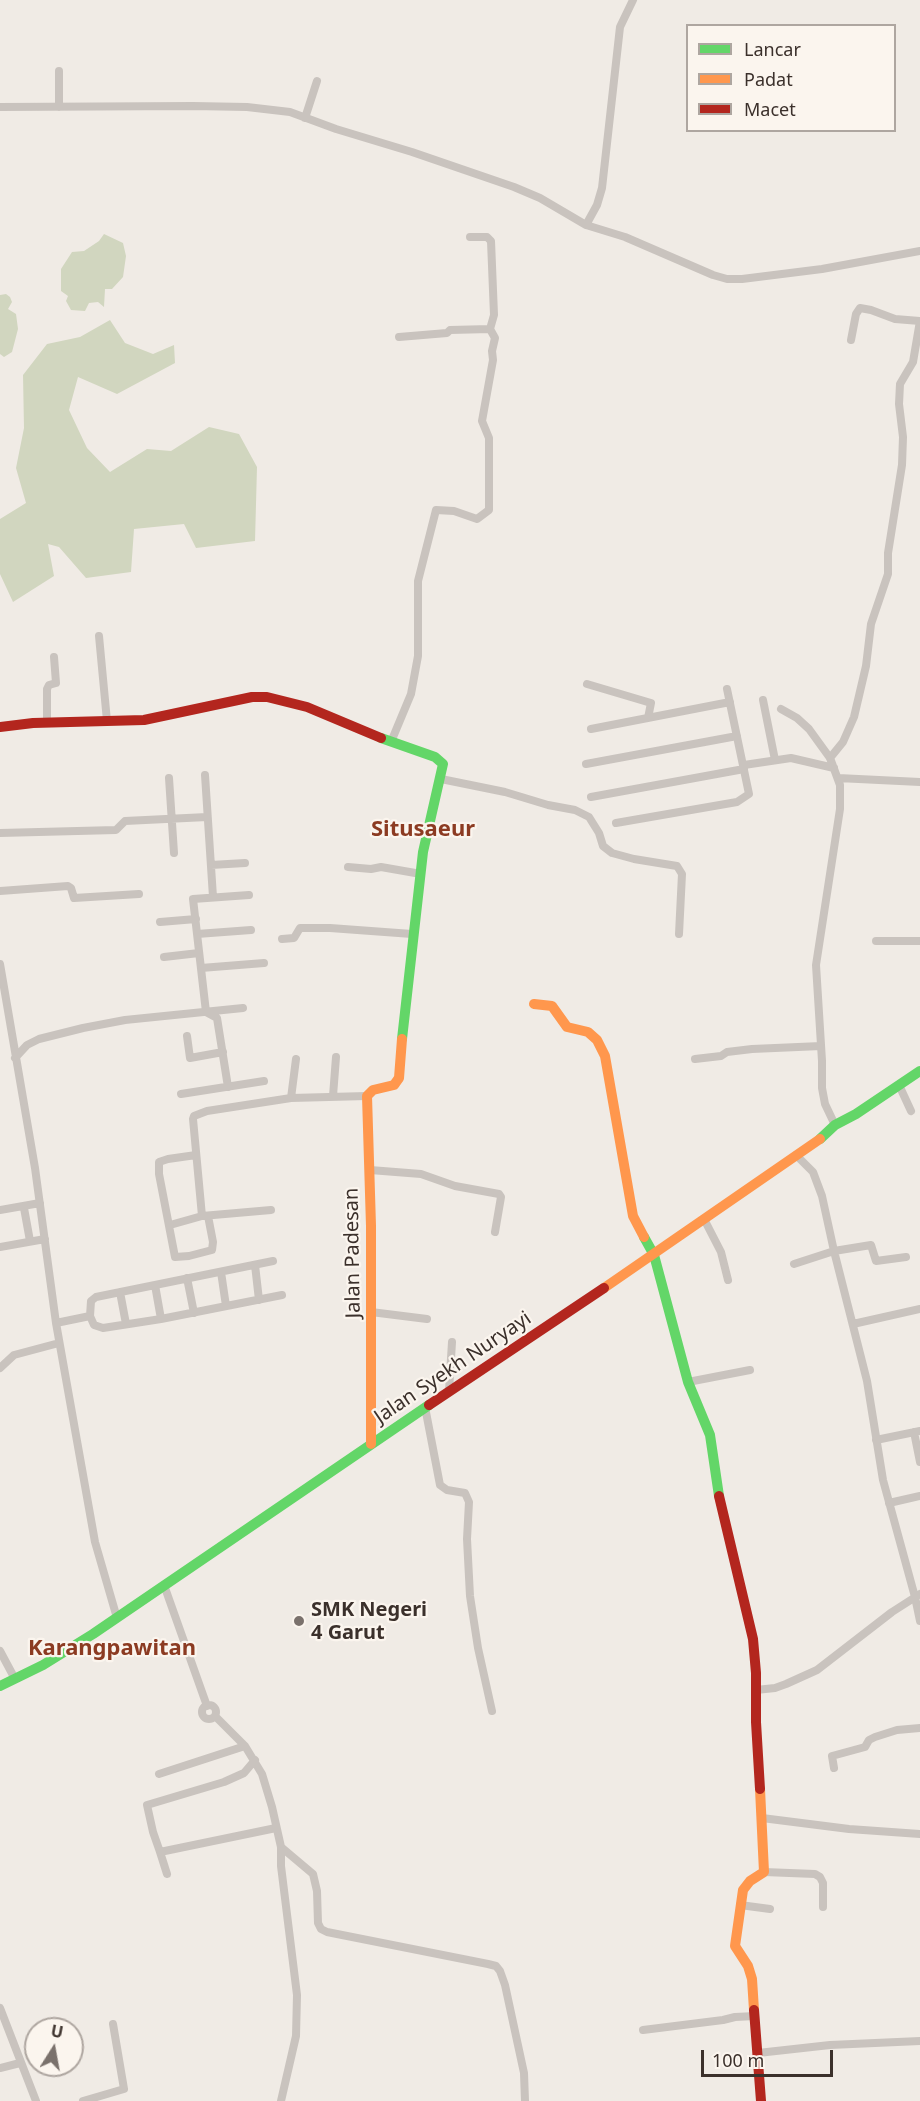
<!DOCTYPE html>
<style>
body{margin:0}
#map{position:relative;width:920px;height:2101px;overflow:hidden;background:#f0ebe5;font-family:"Noto Sans",sans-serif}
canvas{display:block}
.legend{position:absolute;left:686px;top:24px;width:210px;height:108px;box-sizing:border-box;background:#fbf5ee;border:2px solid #aea6a0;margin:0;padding:8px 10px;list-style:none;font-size:18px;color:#3b302b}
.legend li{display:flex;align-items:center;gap:12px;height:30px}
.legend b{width:30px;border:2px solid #aea6a0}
.north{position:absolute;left:24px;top:2017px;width:60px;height:60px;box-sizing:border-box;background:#fbf5ee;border:2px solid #aea6a0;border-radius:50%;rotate:11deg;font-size:16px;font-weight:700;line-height:24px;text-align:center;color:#3b302b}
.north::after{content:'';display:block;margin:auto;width:21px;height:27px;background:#7a716c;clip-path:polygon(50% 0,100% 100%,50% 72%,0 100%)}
.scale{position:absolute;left:701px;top:2050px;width:132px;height:27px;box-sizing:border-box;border:3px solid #3b302b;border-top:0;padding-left:8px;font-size:18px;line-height:21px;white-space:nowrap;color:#3b302b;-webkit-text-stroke:4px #fbf5ee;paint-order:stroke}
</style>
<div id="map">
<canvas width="920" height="2101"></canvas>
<ul class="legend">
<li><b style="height:8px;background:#63d668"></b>Lancar</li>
<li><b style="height:8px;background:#ff974d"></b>Padat</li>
<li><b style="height:8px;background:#b3261e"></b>Macet</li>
</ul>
<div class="north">U</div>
<div class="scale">100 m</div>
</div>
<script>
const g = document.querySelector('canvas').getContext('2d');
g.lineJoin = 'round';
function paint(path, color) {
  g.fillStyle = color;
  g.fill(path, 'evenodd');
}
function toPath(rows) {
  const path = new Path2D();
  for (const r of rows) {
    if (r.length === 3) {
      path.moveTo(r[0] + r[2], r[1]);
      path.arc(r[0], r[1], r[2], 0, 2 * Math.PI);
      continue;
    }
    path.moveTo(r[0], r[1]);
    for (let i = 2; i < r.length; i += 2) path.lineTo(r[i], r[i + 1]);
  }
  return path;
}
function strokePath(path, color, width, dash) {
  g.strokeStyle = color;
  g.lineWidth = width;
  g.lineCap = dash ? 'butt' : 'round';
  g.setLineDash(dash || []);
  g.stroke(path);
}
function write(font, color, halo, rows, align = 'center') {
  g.font = font + ' "Noto Sans",sans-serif';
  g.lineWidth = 4.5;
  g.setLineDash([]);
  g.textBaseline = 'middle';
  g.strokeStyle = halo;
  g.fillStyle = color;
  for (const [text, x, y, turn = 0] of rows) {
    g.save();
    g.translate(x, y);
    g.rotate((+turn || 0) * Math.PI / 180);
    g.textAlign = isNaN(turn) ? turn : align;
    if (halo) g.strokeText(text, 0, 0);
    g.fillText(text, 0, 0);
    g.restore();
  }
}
paint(toPath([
 [104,234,123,243,126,256,123,277,112,289,105,289,104,307,98,302,89,303,85,311,71,310,66,301,68,296,61,291,61,269,72,252,84,251,99,241],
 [6,294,10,297,12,302,8,309,16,314,18,329,12,352,4,357,0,354,0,295],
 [110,320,125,343,153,354,174,345,175,363,117,394,78,377,69,410,87,448,110,472,147,449,171,451,209,427,239,434,257,467,255,541,196,548,184,524,134,529,131,572,86,578,59,547,48,544,54,576,13,602,0,574,0,519,26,503,16,468,24,428,23,375,47,344,80,337]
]), '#d1d6bf');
strokePath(toPath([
 [0,107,193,106,247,107,290,112,336,129,412,152,514,187,540,198,586,225,625,237,713,275,727,279,742,279,822,269,920,251],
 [59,107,59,71],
 [305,118,317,81],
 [586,225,597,205,602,188,620,27,633,0],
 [399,337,447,333,450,330,490,329],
 [851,340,856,314,860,308,871,310,895,319,920,321],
 [99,636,107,721],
 [587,684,651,703,648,718],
 [763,700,775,760],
 [781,709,797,718,809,729,830,758,840,785,840,809,816,965,822,1061,822,1088,825,1104,835,1125],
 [47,723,47,689,49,685,56,683,54,657],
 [591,729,730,702],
 [391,742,411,694,418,656,418,581,436,510,454,511,477,519,489,510,489,438,482,421,493,360,492,351,495,338,490,329,494,315,491,241,487,237,470,237],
 [830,758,843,742,854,717,866,666,871,624,888,574,888,553,902,465,903,437,899,404,900,384,913,362,920,321],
 [586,764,737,736],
 [744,765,791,758,834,768],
 [205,775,213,897],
 [169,778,174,853],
 [838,778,920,782],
 [441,779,505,792,548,805,575,810,589,817,599,833,603,846,612,853,634,859,677,866,682,874,679,934],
 [591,797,744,769],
 [616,823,737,802,749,794,727,689],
 [0,833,116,830,125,821,207,817],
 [211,865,245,863],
 [348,867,371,869,381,867,421,874],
 [0,891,68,886,71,888,74,898,139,894],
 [160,922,196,919],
 [197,934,251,930],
 [282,939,294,938,300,928,330,928,412,934],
 [876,941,920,941],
 [164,957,199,953],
 [0,964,35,1168,56,1323,95,1542,117,1618],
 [201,968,264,963],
 [187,1036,190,1058,223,1052],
 [15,1058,27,1045,39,1039,83,1028,125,1020,243,1008],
 [296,1059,291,1098,367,1096],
 [695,1059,721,1056,727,1052,752,1049,821,1046],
 [899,1085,911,1111],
 [228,1087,217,1018,206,1012,193,899,249,895],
 [181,1094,264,1081],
 [333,1096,336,1057],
 [196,1155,168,1159,159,1162,159,1174,175,1257,189,1256,212,1250,213,1242,208,1216],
 [796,1155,813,1172,822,1196,834,1251,867,1381,883,1480,915,1597,920,1621],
 [370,1170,421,1174,455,1186,499,1194,501,1197,495,1232],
 [24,1208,30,1241],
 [0,1210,40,1203],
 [202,1216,193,1119,194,1116,207,1111,291,1098],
 [704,1219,721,1252,728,1280],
 [170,1225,202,1216,271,1210],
 [0,1247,45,1239],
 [794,1264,834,1251,871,1245,876,1261,906,1257],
 [255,1265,259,1300],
 [221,1272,226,1306],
 [187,1278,194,1313],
 [155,1285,161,1319],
 [120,1292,126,1324],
 [371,1312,427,1319],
 [90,1316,91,1301,96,1297,273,1261],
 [56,1323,90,1316,94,1325,103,1328,161,1319,282,1295],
 [853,1324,920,1309],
 [0,1368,14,1355,59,1343],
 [688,1382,750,1370],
 [449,1391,452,1342],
 [425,1407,440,1485,447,1490,465,1493,469,1502,467,1539,470,1596,478,1648,492,1711],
 [914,1432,920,1462],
 [876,1440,920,1431],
 [889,1503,920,1496],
 [164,1585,207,1706],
 [0,1651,15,1679],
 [756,1690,775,1688,786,1684,817,1670,892,1612,920,1594],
 [209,1712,7],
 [215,1716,245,1746,262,1774,272,1807,281,1847,313,1874,317,1891,318,1923,321,1929,327,1932,488,1964,496,1966,500,1971,505,1985,524,2073,525,2101],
 [255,1760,244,1773,224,1782,147,1805,153,1832,160,1852,276,1828],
 [834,1768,832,1756,865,1747,869,1740,875,1737,897,1730,920,1728],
 [159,1774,245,1746],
 [762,1818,849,1829,920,1834],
 [281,1847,281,1866,297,1995,296,2036,281,2101],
 [160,1852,167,1874],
 [764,1872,815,1874,820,1877,823,1883,823,1907],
 [740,1905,770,1909],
 [0,2008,36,2101],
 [643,2030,723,2020,735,2017,755,2016],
 [758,2053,830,2045,920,2041],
 [0,2068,20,2063],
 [83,2101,124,2089,113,2024]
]), '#c9c3be', 8);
strokePath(toPath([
 [381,738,435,757,443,764,423,852,402,1039],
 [820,1139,835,1125,856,1114,920,1071],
 [644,1237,654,1255,688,1382,710,1435,719,1496],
 [0,1686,43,1665,93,1634,429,1405]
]), '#63d668', 10);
strokePath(toPath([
 [534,1004,552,1006,567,1027,588,1032,597,1040,605,1056,633,1216,644,1237],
 [604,1288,820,1139],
 [371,1444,371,1226,367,1096,373,1090,394,1085,399,1078,402,1039],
 [754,2010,752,1979,748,1966,735,1946,743,1890,750,1881,764,1872,760,1789]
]), '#ff974d', 10);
strokePath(toPath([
 [0,727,33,723,144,720,252,697,267,697,307,707,381,738],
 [429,1405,604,1288],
 [719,1496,753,1639,756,1673,756,1722,760,1789],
 [754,2010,761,2101]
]), '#b3261e', 10);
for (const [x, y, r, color] of [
 [299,1621,6,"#7a716c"]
]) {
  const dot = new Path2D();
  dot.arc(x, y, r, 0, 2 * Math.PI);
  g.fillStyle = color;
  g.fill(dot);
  strokePath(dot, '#fbf5ee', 2);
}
write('20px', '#3b302b', '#fbf5ee', [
 ["Jalan Padesan",353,1253,-91],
 ["Jalan Syekh Nuryayi",453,1368,-34]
]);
write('bold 20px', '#3b302b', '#fbf5ee', [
 ["SMK Negeri",311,1610],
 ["4 Garut",311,1633]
], 'left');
write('bold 22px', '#8c3b22', '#fbf5ee', [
 ["Situsaeur",423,830],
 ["Karangpawitan",112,1649]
]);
</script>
